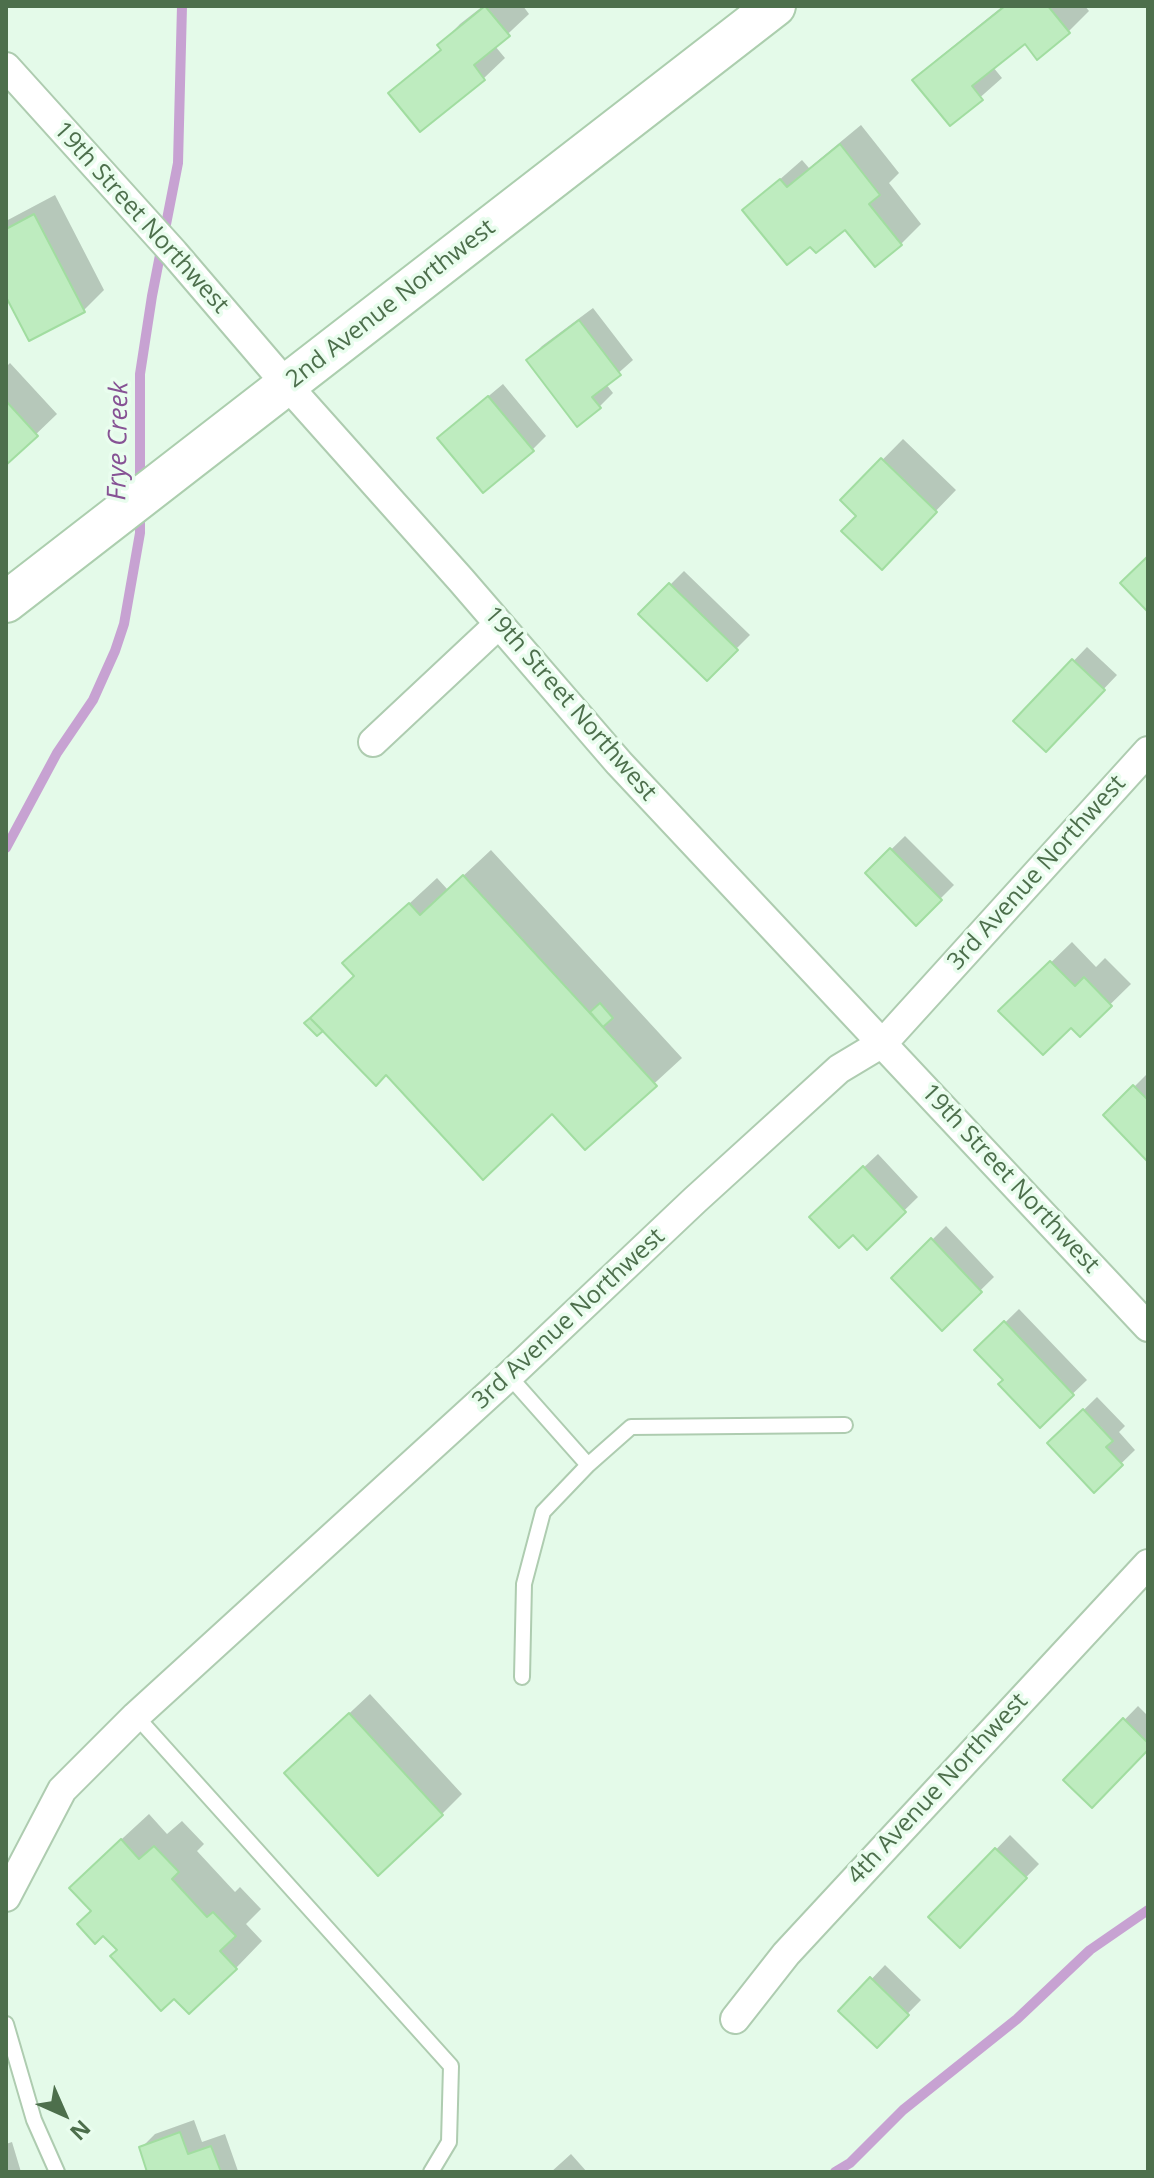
<!DOCTYPE html>
<style>
body{margin:0}
#map{position:relative;width:1154px;height:2178px;overflow:hidden;background:#e4fae9;font-family:"Open Sans",sans-serif}
canvas{display:block}
.frame{position:absolute;inset:0;border:8px solid #4d6f4c;pointer-events:none}
.north{position:absolute;left:24px;top:2074px;width:80px;height:80px;-webkit-text-stroke:6px #e9fdee;paint-order:stroke;rotate:135deg;font-size:22px;font-weight:700;line-height:32px;text-align:center;color:#4d6f4c}
.north::after{content:'';display:block;margin:auto;width:28px;height:36px;background:#4d6f4c;clip-path:polygon(50% 0,100% 100%,50% 72%,0 100%)}
</style>
<div id="map">
<canvas width="1154" height="2178"></canvas>
<div class="frame"></div>
<div class="north">N</div>
</div>
<script>
const g = document.querySelector('canvas').getContext('2d');
g.lineJoin = 'round';
function paint(path, color) {
  g.fillStyle = color;
  g.fill(path, 'evenodd');
}
function toPath(rows) {
  const path = new Path2D();
  for (const r of rows) {
    path.moveTo(r[0], r[1]);
    for (let i = 2; i < r.length; i += 2) path.lineTo(r[i], r[i + 1]);
  }
  return path;
}
function strokePath(path, color, width, dash) {
  g.strokeStyle = color;
  g.lineWidth = width;
  g.lineCap = dash ? 'butt' : 'round';
  g.setLineDash(dash || []);
  g.stroke(path);
}
function write(font, color, halo, rows, align = 'center') {
  g.font = font + ' "Open Sans",sans-serif';
  g.lineWidth = 7;
  g.setLineDash([]);
  g.textBaseline = 'middle';
  g.strokeStyle = halo;
  g.fillStyle = color;
  for (const [text, x, y, turn = 0] of rows) {
    g.save();
    g.translate(x, y);
    g.rotate((+turn || 0) * Math.PI / 180);
    g.textAlign = isNaN(turn) ? turn : align;
    if (halo) g.strokeText(text, 0, 0);
    g.fillText(text, 0, 0);
    g.restore();
  }
}
paint(toPath([
 [483,6,523,6,529,14,495,46,505,58,484,78,420,130,391,93,442,48,440,45,460,24],
 [1003,6,1085,6,1089,11,1069,31,1025,42,993,67,1002,78,950,124,915,80,936,60],
 [861,125,899,173,889,183,921,224,901,244,845,227,811,244,745,210,802,160,809,168],
 [55,195,104,290,84,310,6,293,6,221],
 [593,308,633,360,606,384,613,393,599,407,528,360,542,346],
 [10,363,57,414,6,463,6,367],
 [503,384,546,436,532,450,454,425],
 [903,439,956,490,902,546,859,516,843,500],
 [684,571,750,635,707,678,641,614],
 [1087,647,1117,675,1060,735,1016,721],
 [905,836,954,885,916,923,867,873],
 [491,850,682,1058,585,1147,552,1111,356,975,345,963,437,878,448,890],
 [1072,942,1096,967,1105,958,1131,984,1080,1034,1071,1025,1001,1011],
 [1148,1073,1148,1159,1106,1115],
 [878,1154,918,1197,867,1247,826,1203],
 [946,1226,994,1277,942,1328,894,1278],
 [1019,1309,1087,1380,1040,1425,1005,1379,977,1350],
 [1097,1397,1125,1426,1119,1432,1135,1450,1094,1490,1050,1443],
 [370,1694,462,1794,442,1814,307,1753],
 [1138,1706,1148,1716,1148,1748,1066,1780],
 [149,1814,167,1834,182,1821,204,1844,197,1851,235,1892,240,1887,261,1909,246,1924,262,1941,236,1968,119,1950,93,1911,98,1861],
 [1010,1835,1039,1864,960,1945,931,1917],
 [885,1965,921,2000,877,2045,841,2011],
 [194,2120,202,2142,225,2134,238,2171,149,2172,141,2148,155,2134],
 [12,2142,21,2172,6,2172,6,2144],
 [571,2154,587,2172,551,2172]
]), '#0003');
strokePath(toPath([
 [140,485,140,374,152,296,178,163,182,6],
 [6,848,57,753,93,700,115,651,124,624,140,533,140,513],
 [835,2172,850,2163,903,2110,1017,2019,1090,1950,1148,1910]
]), '#c7a2d2', 10);
const building = toPath([
 [485,6,510,36,474,65,485,80,420,132,388,93,441,50,437,45,485,6],
 [1005,6,1048,6,1070,33,1037,60,1025,44,972,86,983,100,950,126,912,80,1005,6],
 [840,144,880,195,869,204,902,245,875,267,845,230,816,253,810,247,787,265,742,210,780,179,787,187,840,144],
 [34,214,85,312,29,341,6,297,6,229,34,214],
 [579,320,621,375,592,397,601,408,577,427,526,360,579,320],
 [488,396,534,451,483,493,437,438,488,396],
 [6,401,38,436,6,465,6,401],
 [881,458,937,512,882,570,841,531,856,516,840,500,881,458],
 [1148,556,1148,612,1120,583,1148,556],
 [669,583,738,650,707,681,638,614,669,583],
 [1072,659,1105,690,1046,752,1013,721,1072,659],
 [890,848,942,900,916,926,865,873,890,848],
 [463,875,657,1086,585,1150,552,1114,483,1180,386,1075,376,1086,310,1018,354,976,342,963,409,903,420,915,463,875],
 [1050,961,1075,986,1084,977,1112,1006,1080,1037,1071,1028,1043,1055,998,1011,1050,961],
 [600,1003,613,1018,603,1027,590,1012,600,1003],
 [310,1018,323,1031,317,1036,304,1023,310,1018],
 [1133,1085,1148,1100,1148,1162,1103,1115,1133,1085],
 [863,1166,906,1212,867,1250,853,1235,839,1248,809,1217,863,1166],
 [931,1238,982,1292,942,1331,891,1278,931,1238],
 [1004,1321,1074,1395,1040,1428,998,1384,1003,1380,974,1350,1004,1321],
 [1083,1409,1113,1441,1106,1447,1123,1465,1094,1493,1047,1443,1083,1409],
 [349,1713,443,1815,378,1876,284,1773,349,1713],
 [1123,1718,1148,1743,1148,1750,1092,1808,1063,1780,1123,1718],
 [121,1839,139,1859,154,1846,179,1872,172,1879,207,1917,213,1912,236,1936,220,1951,237,1969,189,2014,174,1999,161,2011,110,1956,117,1950,103,1936,95,1944,77,1924,91,1911,69,1888,121,1839],
 [995,1848,1027,1878,960,1948,928,1917,995,1848],
 [870,1977,909,2015,877,2048,838,2011,870,1977],
 [180,2132,188,2154,211,2146,221,2172,147,2172,139,2147,180,2132]
]);
paint(building, '#beecbf');
strokePath(building, '#a1dda0', 2);
const lane = toPath([
 [509,1376,588,1465,543,1512,524,1584,522,1677],
 [588,1465,631,1427,845,1425],
 [136,1716,451,2066,449,2142,431,2172],
 [6,2024,34,2120,57,2172]
]);
const street = toPath([
 [6,67,174,253,287,385,461,580,619,763,1148,1327],
 [373,742,499,624],
 [6,1897,62,1790,136,1716,509,1376,695,1200,839,1069,884,1042,1148,751],
 [735,2019,786,1954,1148,1564]
]);
const secondary = toPath([
 [6,602,775,6]
]);
strokePath(lane, '#aeccb0', 18);
strokePath(street, '#aeccb0', 32);
strokePath(secondary, '#acceae', 44);
strokePath(lane, '#fff', 14);
strokePath(street, '#fff', 28);
strokePath(secondary, '#fff', 40);
write('24px', '#4d6f4c', '#e9fdee', [
 ["19th Street Northwest",141,218,48],
 ["2nd Avenue Northwest",391,304,-38],
 ["19th Street Northwest",570,704,49],
 ["3rd Avenue Northwest",1037,873,-48],
 ["19th Street Northwest",1010,1179,47],
 ["3rd Avenue Northwest",569,1319,-43],
 ["4th Avenue Northwest",938,1789,-47]
]);
write('italic 26px', '#865294', '#e9fdee', [
 ["Frye Creek",119,441,-89]
]);
</script>
